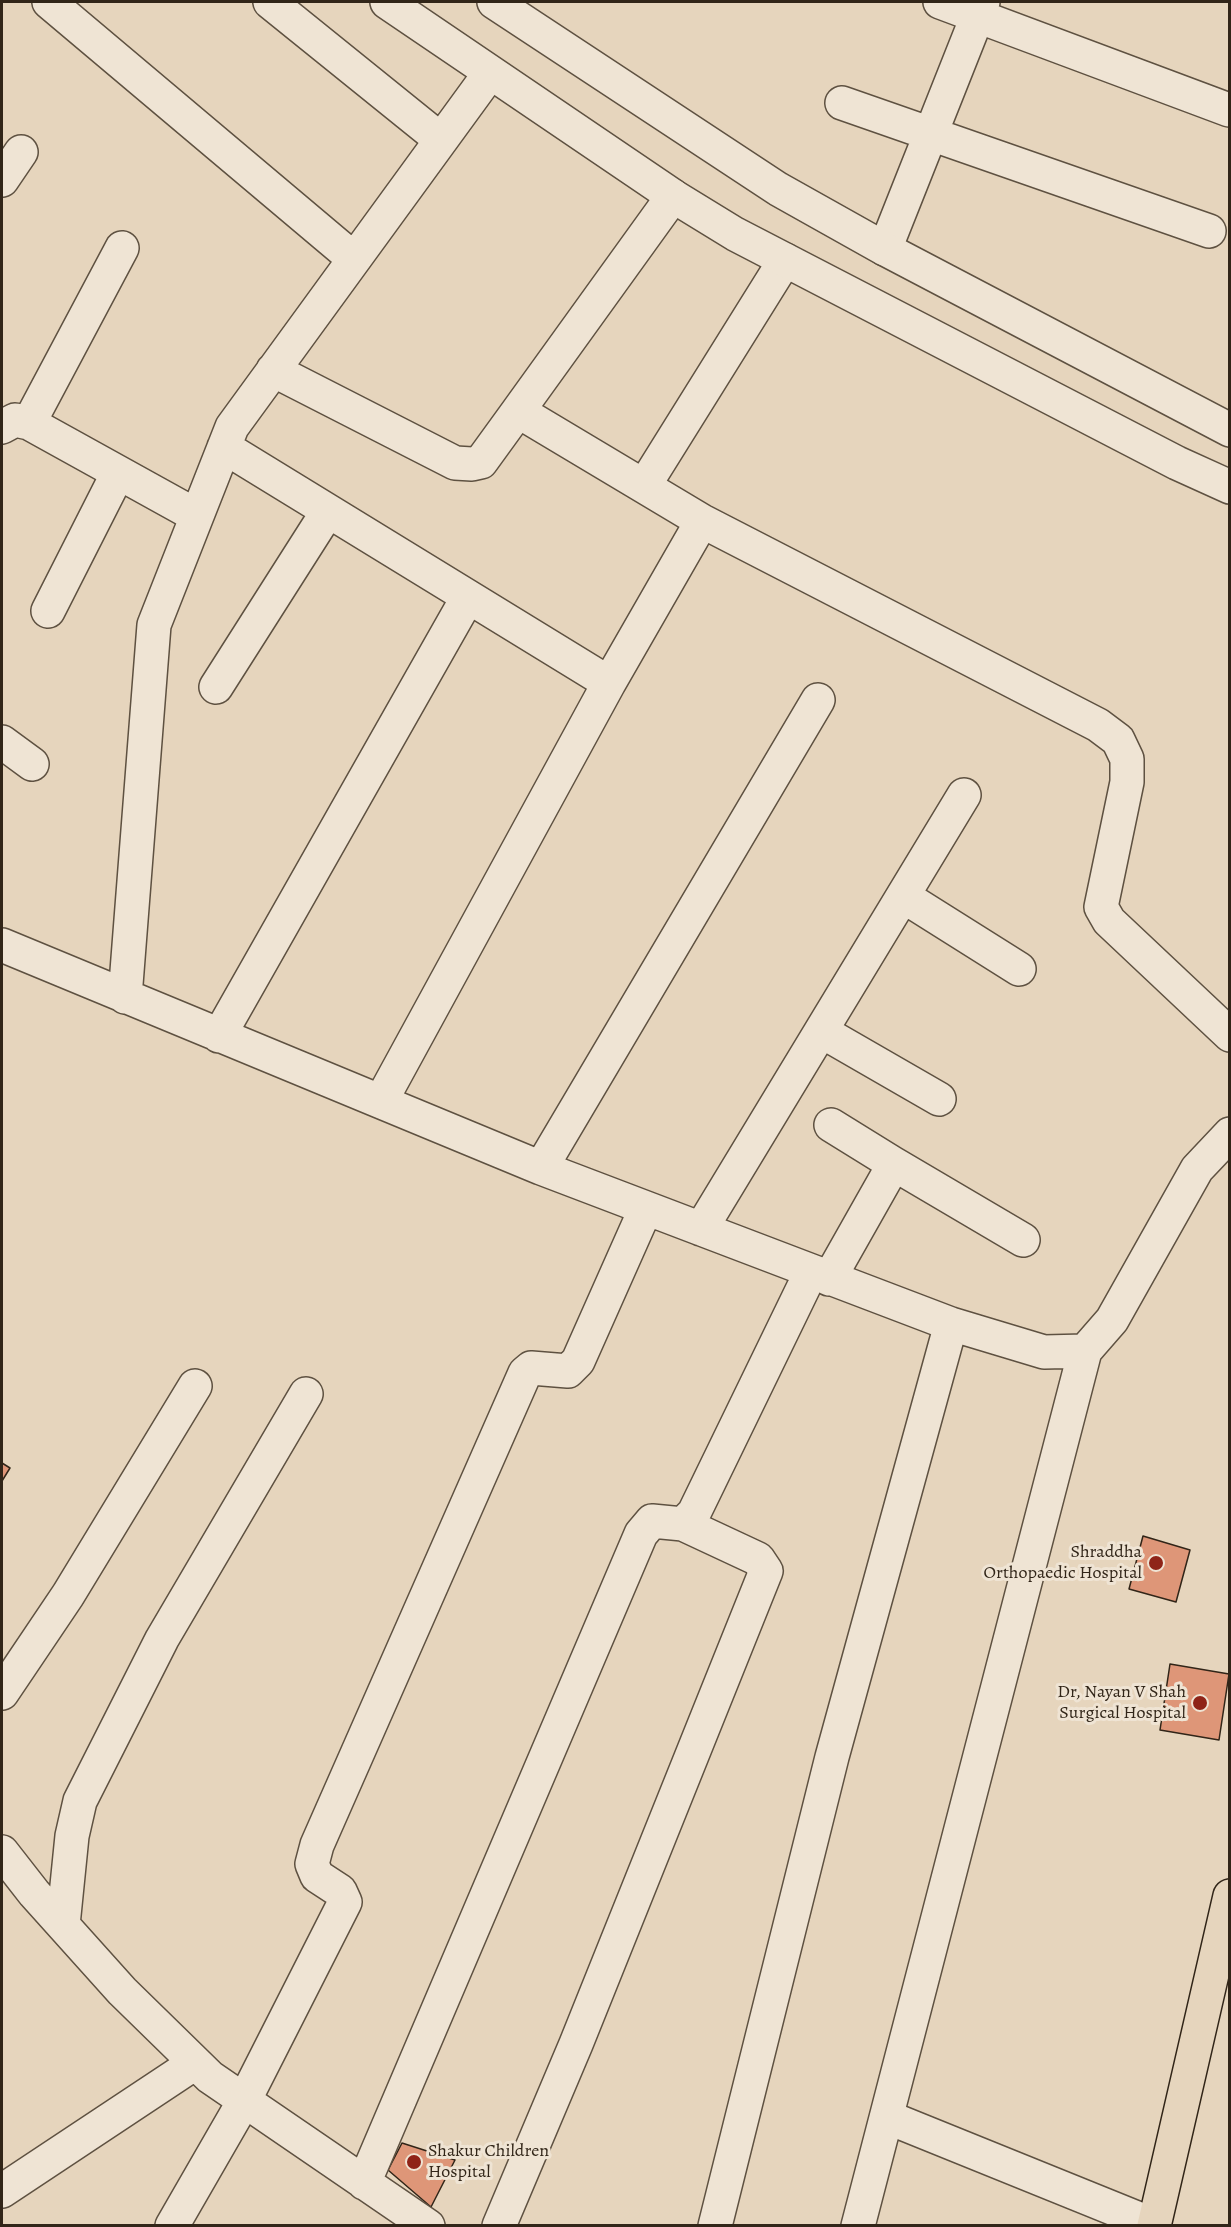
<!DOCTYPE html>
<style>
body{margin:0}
#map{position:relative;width:1231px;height:2227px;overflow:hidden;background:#e6d5bd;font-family:Alegreya,serif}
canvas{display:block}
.frame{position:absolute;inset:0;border:3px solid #312518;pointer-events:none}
</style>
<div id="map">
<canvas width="1231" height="2227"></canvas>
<div class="frame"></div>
</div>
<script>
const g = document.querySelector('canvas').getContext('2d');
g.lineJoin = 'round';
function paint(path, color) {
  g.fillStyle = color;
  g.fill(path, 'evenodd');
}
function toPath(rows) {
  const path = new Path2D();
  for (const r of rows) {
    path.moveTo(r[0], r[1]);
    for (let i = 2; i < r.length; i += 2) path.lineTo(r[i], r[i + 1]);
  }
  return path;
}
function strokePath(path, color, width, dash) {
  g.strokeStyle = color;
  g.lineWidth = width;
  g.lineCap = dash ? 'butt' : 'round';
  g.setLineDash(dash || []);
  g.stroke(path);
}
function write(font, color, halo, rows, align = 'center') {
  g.font = font + ' Alegreya,serif';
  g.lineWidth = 6;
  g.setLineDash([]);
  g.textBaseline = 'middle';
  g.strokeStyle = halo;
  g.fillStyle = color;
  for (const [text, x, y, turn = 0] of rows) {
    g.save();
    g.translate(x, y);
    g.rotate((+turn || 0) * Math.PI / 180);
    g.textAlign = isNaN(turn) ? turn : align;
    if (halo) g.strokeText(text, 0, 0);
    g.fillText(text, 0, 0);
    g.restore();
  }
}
const building = toPath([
 [2,1463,10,1468,2,1481,2,1463],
 [1143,1536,1190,1550,1176,1602,1129,1589,1143,1536],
 [1170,1664,1229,1674,1219,1740,1160,1730,1170,1664],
 [402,2143,455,2160,431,2207,388,2170,402,2143]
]);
paint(building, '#de9678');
strokePath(building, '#312518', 1.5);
const minor = toPath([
 [49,2,354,259],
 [270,2,441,140],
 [940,2,1229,110],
 [842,103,1209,231],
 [2,180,21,152],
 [673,196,518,411,702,521,1098,725,1118,740,1127,759,1127,782,1101,907,1109,921,1230,1035],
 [885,249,983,2],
 [273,370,455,463,472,464,481,462,518,411],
 [29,423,122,248],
 [2,427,15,420,29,423,197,516],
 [224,447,609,683,381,1101],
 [644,486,785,260],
 [48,611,118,473],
 [609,683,702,521],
 [216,687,328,511],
 [2,742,32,764],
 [903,896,1019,969],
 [2,945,541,1168,951,1324,1044,1352,1085,1351,1112,1320,1197,1169,1230,1134],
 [125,997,154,625,232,427,490,73],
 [821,1031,939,1099],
 [219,1036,468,597],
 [831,1125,894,1164],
 [541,1168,818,700],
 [701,1229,964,795],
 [829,1279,894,1164,1023,1240],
 [683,1524,694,1513,811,1272],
 [2,1693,68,1595,195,1386],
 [2,1852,34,1893,122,1991,210,2077,428,2226],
 [63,1925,72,1836,80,1801,162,1639,306,1394],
 [887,2117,1154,2225],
 [364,2183,641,1534,652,1521,683,1524,758,1559,766,1571,576,2044,499,2226],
 [2,2191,195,2063],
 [172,2226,244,2101,345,1902,340,1891,317,1876,312,1864,317,1845,525,1373,531,1368,568,1371,578,1361,646,1208],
 [715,2226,832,1757,951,1324],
 [858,2226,1085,1351]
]);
const tertiary = toPath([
 [387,2,673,196,735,234,1177,463,1230,487],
 [494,2,778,189,885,249,1230,430]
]);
const primary = toPath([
 [1154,2226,1230,1896]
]);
strokePath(minor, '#5e5141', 36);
strokePath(tertiary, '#5e5141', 36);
strokePath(primary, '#312518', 36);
strokePath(minor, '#efe4d4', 33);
strokePath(tertiary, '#efe4d4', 33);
strokePath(primary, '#e6d5bd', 33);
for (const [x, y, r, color] of [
 [1156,1563,8,"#8f2418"],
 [1200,1703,8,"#8f2418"],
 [414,2162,8,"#8f2418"]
]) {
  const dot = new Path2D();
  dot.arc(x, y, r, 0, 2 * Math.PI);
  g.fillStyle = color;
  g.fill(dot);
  strokePath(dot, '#efe4d4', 2);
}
write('18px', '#312518', '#efe4d4', [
 ["Shraddha",1142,1553],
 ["Orthopaedic Hospital",1142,1574],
 ["Dr, Nayan V Shah",1186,1693],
 ["Surgical Hospital",1186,1714],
 ["Shakur Children",428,2152,"left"],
 ["Hospital",428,2173,"left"]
], 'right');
</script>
